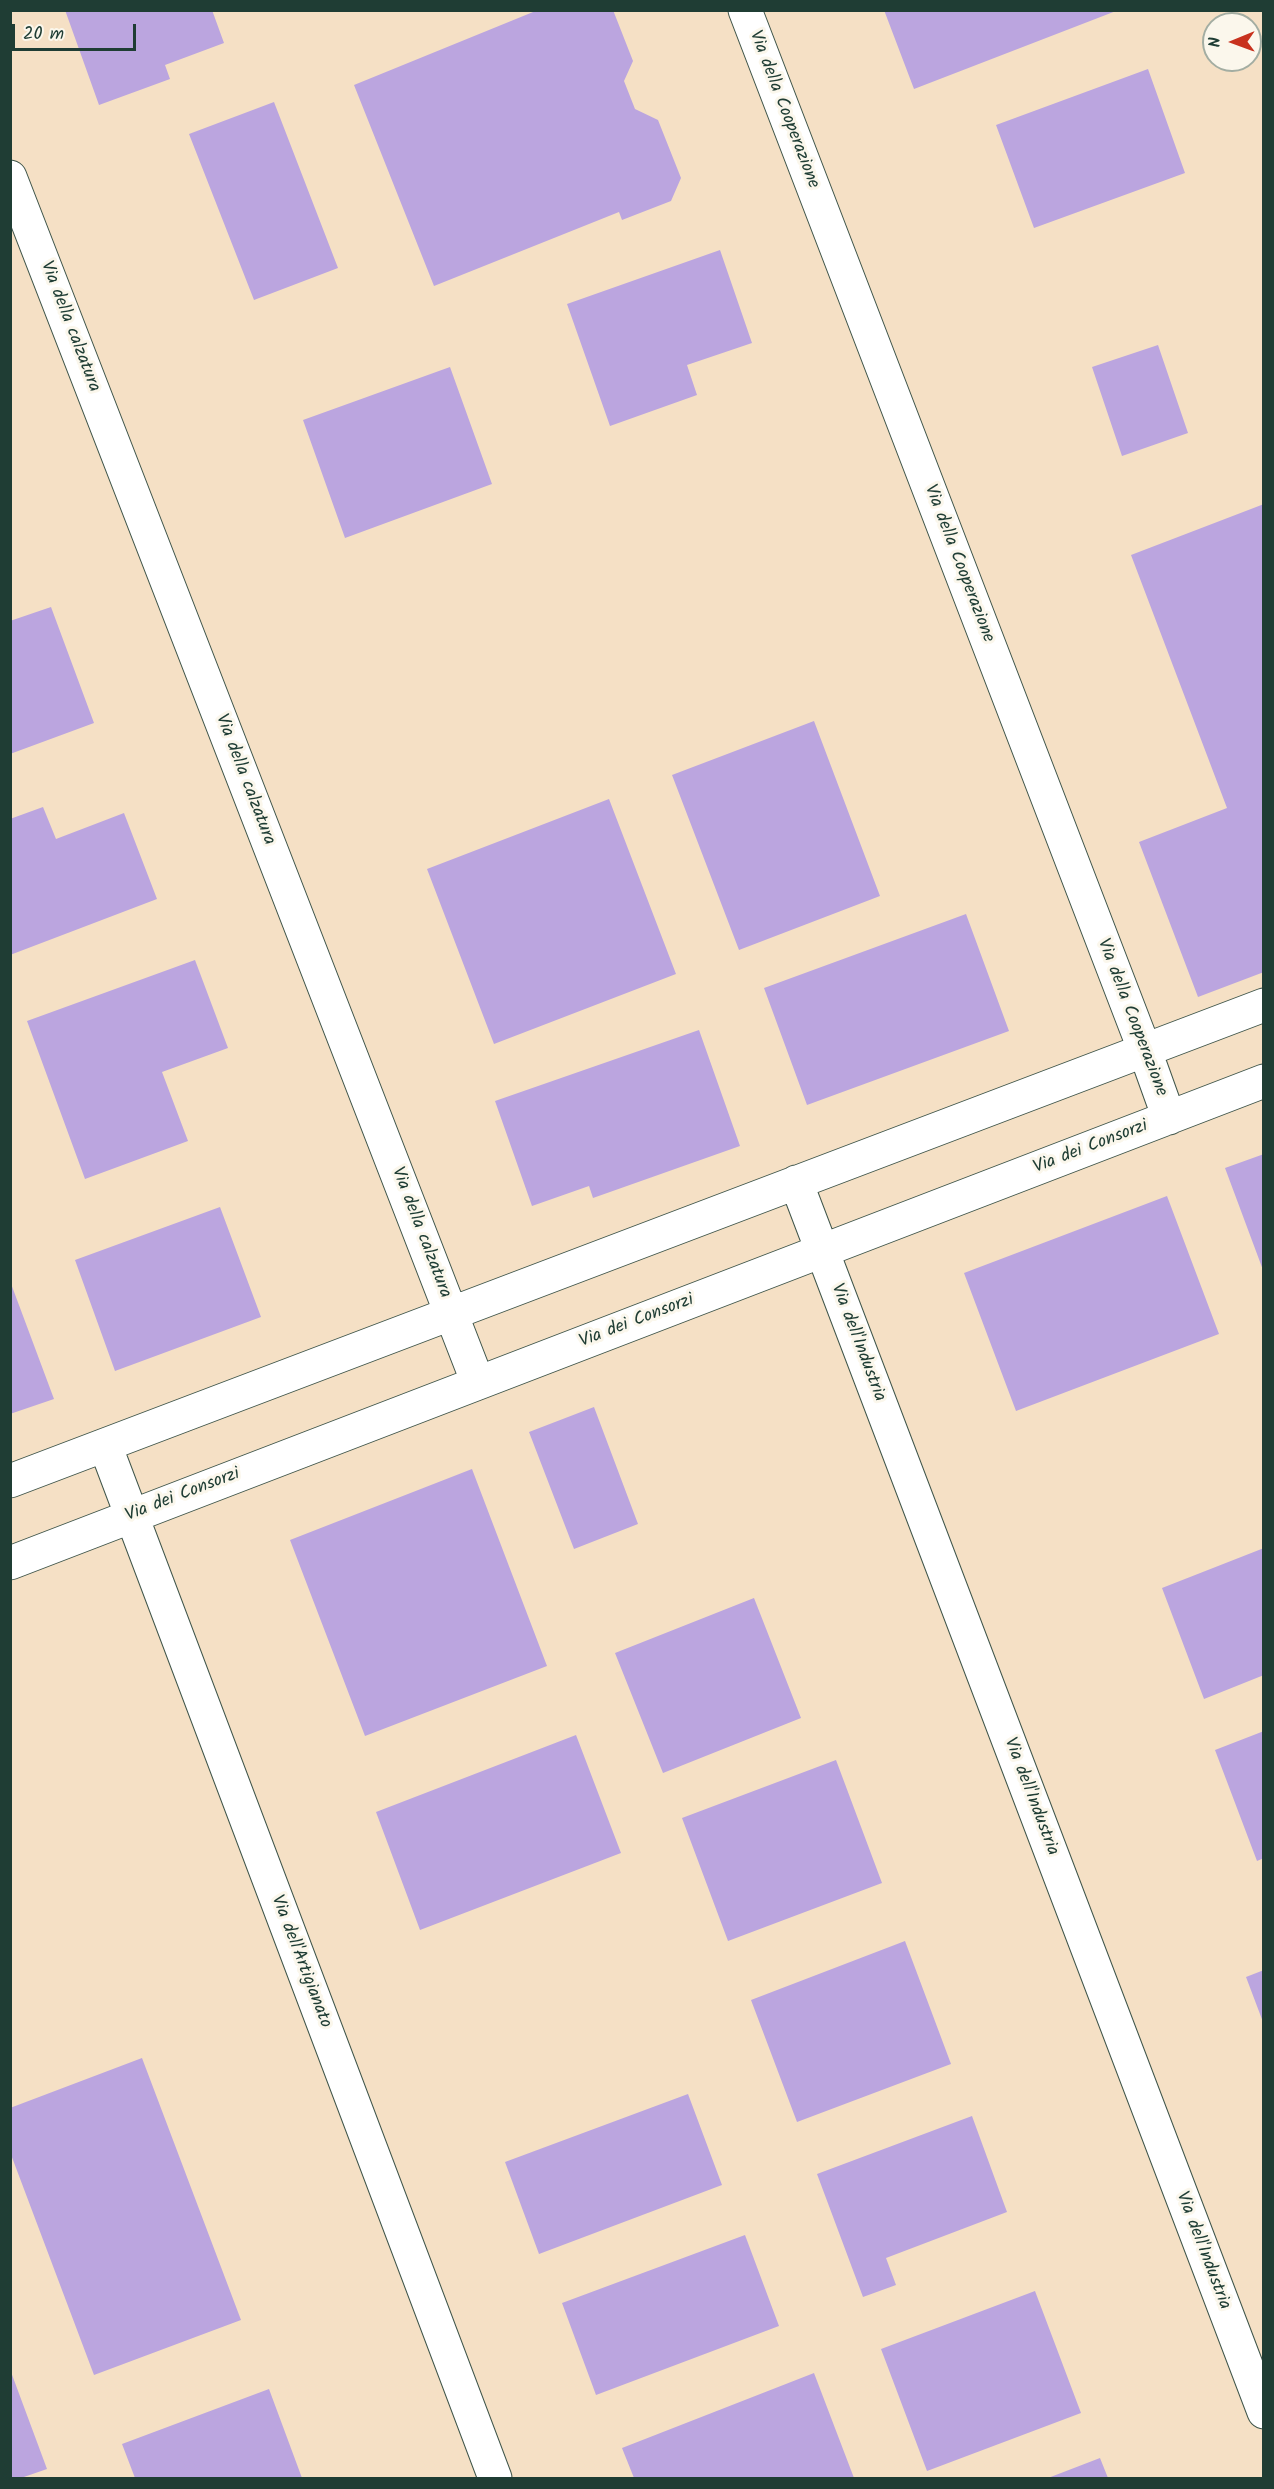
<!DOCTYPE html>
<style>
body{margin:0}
#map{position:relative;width:1274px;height:2489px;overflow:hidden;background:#f5e0c5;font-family:Kalam,sans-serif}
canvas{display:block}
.frame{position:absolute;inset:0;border:12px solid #1f3d34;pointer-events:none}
.north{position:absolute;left:1202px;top:12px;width:60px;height:60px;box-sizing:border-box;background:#fbf7ec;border:2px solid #a3ada2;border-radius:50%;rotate:269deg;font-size:16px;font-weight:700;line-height:24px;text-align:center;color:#1f3d34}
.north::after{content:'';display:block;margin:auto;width:21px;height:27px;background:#c8321e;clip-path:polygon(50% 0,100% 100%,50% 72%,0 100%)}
.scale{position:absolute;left:12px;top:24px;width:124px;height:27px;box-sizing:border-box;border:3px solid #1f3d34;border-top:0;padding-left:8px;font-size:18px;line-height:21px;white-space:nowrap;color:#1f3d34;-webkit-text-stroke:4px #fbf7ec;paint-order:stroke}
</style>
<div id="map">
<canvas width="1274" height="2489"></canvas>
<div class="frame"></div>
<div class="north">N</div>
<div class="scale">20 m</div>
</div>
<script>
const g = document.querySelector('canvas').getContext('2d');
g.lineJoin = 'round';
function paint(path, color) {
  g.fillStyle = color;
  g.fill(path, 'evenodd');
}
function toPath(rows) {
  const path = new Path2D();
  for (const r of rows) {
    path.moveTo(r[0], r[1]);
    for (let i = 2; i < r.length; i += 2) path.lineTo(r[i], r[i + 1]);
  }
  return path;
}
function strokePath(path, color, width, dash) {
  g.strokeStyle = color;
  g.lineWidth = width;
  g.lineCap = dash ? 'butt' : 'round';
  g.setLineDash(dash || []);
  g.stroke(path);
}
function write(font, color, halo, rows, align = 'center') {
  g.font = font + ' Kalam,sans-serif';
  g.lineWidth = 6;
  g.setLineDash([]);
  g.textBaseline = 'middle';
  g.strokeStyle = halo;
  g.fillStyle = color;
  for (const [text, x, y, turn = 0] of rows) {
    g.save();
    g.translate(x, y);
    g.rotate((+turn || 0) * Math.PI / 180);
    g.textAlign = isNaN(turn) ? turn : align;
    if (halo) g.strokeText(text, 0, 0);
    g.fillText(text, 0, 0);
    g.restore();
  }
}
paint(toPath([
 [65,10,212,10,224,43,165,65,170,79,99,105],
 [538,10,613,10,633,61,624,81,635,109,658,120,681,178,671,201,622,220,619,212,434,286,354,85],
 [884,10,1116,10,1116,11,914,89],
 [1148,69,1185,173,1034,228,996,125],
 [274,102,338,268,254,300,189,134],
 [720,250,752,343,687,365,697,395,610,426,567,304],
 [1158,345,1188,433,1122,456,1092,367],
 [450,367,492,484,345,538,303,420],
 [1264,504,1264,972,1198,997,1139,842,1227,808,1131,555],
 [51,607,94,723,10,754,10,621],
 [814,721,880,896,739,950,672,775],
 [609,799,676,974,494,1044,427,869],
 [43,807,56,839,124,813,157,899,10,955,10,819],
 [966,914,1009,1031,807,1105,764,988],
 [195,960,228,1048,162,1072,188,1141,85,1179,27,1021],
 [699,1030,740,1146,593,1198,589,1186,532,1206,495,1101],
 [1264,1154,1264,1270,1263,1270,1225,1168],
 [1167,1196,1219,1334,1016,1411,964,1273],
 [220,1207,261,1317,115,1371,75,1260],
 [10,1281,54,1399,10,1414],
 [594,1407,638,1524,574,1549,529,1432],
 [472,1469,547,1666,365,1736,290,1540],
 [1264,1548,1264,1675,1204,1699,1162,1588],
 [754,1598,801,1718,663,1773,615,1653],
 [1264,1731,1264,1858,1257,1861,1215,1750],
 [576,1735,621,1853,420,1930,376,1812],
 [836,1760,882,1883,728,1941,682,1818],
 [905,1941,951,2064,797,2122,751,2000],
 [1264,1970,1264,2022,1263,2022,1246,1977],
 [142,2058,241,2320,94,2375,10,2152,10,2108],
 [688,2094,722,2185,539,2254,505,2162],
 [972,2116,1007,2212,886,2258,896,2285,863,2297,817,2174],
 [745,2235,779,2326,596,2395,562,2303],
 [1035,2291,1081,2413,927,2471,881,2349],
 [11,2372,47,2469,21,2478,10,2478],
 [814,2373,854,2478,634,2478,622,2448],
 [269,2389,302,2478,135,2478,122,2444],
 [1100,2458,1108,2478,1048,2478]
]), '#bba5df');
const street = toPath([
 [745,10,1145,1051,1169,1118],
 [10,177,478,1383],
 [796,1182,1264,2412],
 [105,1445,495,2478],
 [10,1481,1264,1005],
 [10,1563,1264,1081]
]);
strokePath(street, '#3f554a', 35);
strokePath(street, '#fff', 33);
write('18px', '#1f3d34', '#fbf7ec', [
 ["Via della Cooperazione",783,110,69],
 ["Via della calzatura",69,327,69],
 ["Via della Cooperazione",958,564,69],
 ["Via della calzatura",244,780,69],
 ["Via della Cooperazione",1131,1018,69],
 ["Via dei Consorzi",1091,1148,-21],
 ["Via della calzatura",420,1233,69],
 ["Via dei Consorzi",637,1322,-21],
 ["Via dell'Industria",857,1343,69],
 ["Via dei Consorzi",183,1496,-21],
 ["Via dell'Industria",1030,1797,69],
 ["Via dell'Artigianato",300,1962,69],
 ["Via dell'Industria",1202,2251,69]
]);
</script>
